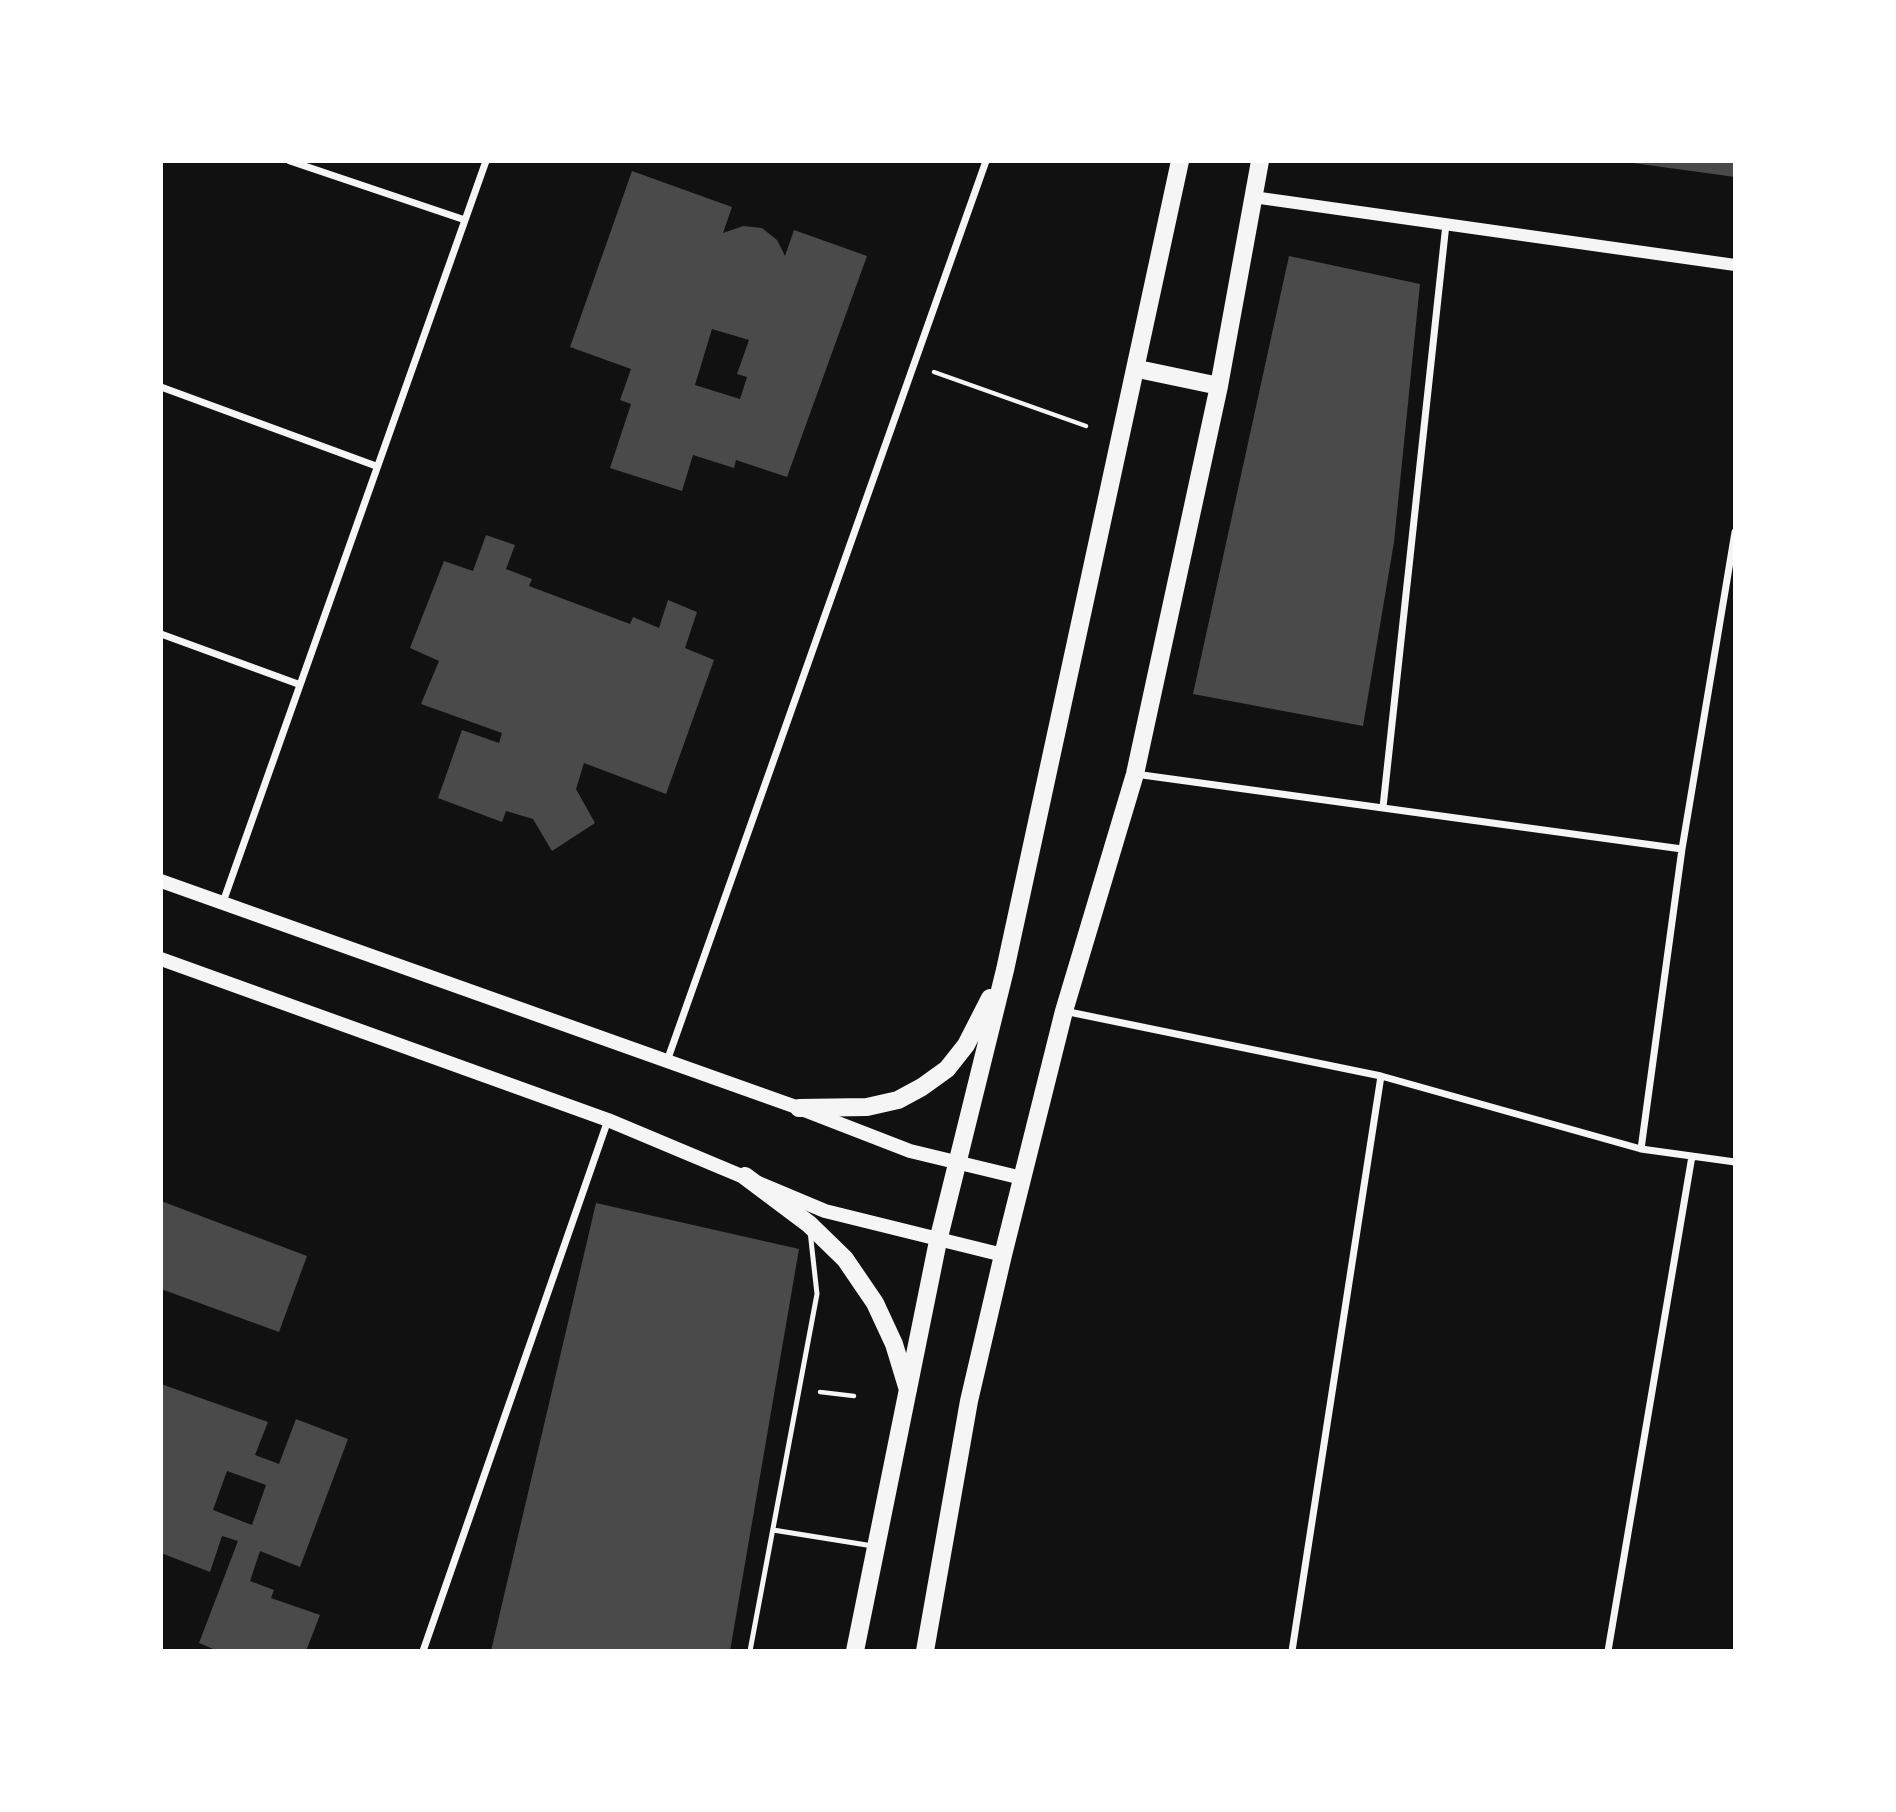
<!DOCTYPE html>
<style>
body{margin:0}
#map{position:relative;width:1896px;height:1812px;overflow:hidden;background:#111;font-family:Inter,sans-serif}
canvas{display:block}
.frame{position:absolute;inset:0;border:163px solid #fff;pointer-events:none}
</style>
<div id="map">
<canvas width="1896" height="1812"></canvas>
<div class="frame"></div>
</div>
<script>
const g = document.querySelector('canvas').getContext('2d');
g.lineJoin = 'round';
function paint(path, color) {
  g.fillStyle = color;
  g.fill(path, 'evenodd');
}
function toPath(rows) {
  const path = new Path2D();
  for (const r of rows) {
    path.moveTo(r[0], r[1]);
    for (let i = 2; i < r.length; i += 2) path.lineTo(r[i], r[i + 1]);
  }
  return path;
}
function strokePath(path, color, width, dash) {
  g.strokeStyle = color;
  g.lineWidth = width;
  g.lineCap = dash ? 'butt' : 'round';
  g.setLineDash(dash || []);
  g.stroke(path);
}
paint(toPath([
 [1633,161,1735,161,1735,177,1633,163],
 [632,171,732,207,723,233,743,226,762,228,777,240,785,256,794,230,867,256,787,477,736,460,734,468,693,455,682,491,610,468,631,404,620,400,631,369,570,347],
 [712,329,749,340,737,374,747,377,740,399,695,385],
 [1289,256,1420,284,1394,542,1363,726,1193,694],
 [486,535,515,545,506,569,532,579,529,586,630,624,633,617,659,628,668,600,697,612,685,648,714,660,666,794,584,763,576,789,595,823,552,851,533,819,506,811,502,822,438,798,462,730,499,743,502,733,421,704,439,661,410,648,444,561,473,571],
 [161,1201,307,1256,279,1332,161,1289],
 [596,1203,799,1249,730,1651,491,1651],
 [161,1384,268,1422,255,1455,279,1464,296,1419,348,1439,300,1567,260,1551,250,1581,274,1590,271,1598,320,1615,306,1651,218,1651,199,1643,238,1541,222,1536,210,1572,161,1553],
 [227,1471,266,1485,252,1525,213,1510]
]), '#4a4a4a');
strokePath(toPath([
 [934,372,1086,426],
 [820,1392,854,1396]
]), '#f5f5f5', 4.5);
strokePath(toPath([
 [773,1530,873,1546],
 [750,1651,817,1294,810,1231]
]), '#f5f5f5', 5);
strokePath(toPath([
 [290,161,465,220],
 [161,387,376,466],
 [161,634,298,684],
 [1135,774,1682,849],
 [1383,807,1446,224],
 [223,902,486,161],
 [1064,1011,1381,1076,1641,1149,1735,1162],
 [667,1061,986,161],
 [1641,1149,1682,849,1735,532],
 [423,1651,608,1120],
 [1292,1651,1381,1076],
 [1608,1651,1692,1156]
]), '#f5f5f5', 7);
strokePath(toPath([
 [1253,197,1735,265]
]), '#f5f5f5', 12);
strokePath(toPath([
 [161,881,799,1108,910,1151,1022,1178],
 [161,959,608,1120,825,1211,1003,1255]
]), '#f5f5f5', 14);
strokePath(toPath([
 [1138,369,1219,386],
 [799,1108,867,1107,898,1100,922,1087,947,1069,966,1045,990,998],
 [745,1176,809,1224,845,1259,875,1303,894,1344,908,1390],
 [855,1651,938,1241,1005,970,1180,161],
 [925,1651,969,1401,1003,1255,1064,1011,1135,774,1219,386,1260,161]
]), '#f5f5f5', 18);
</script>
